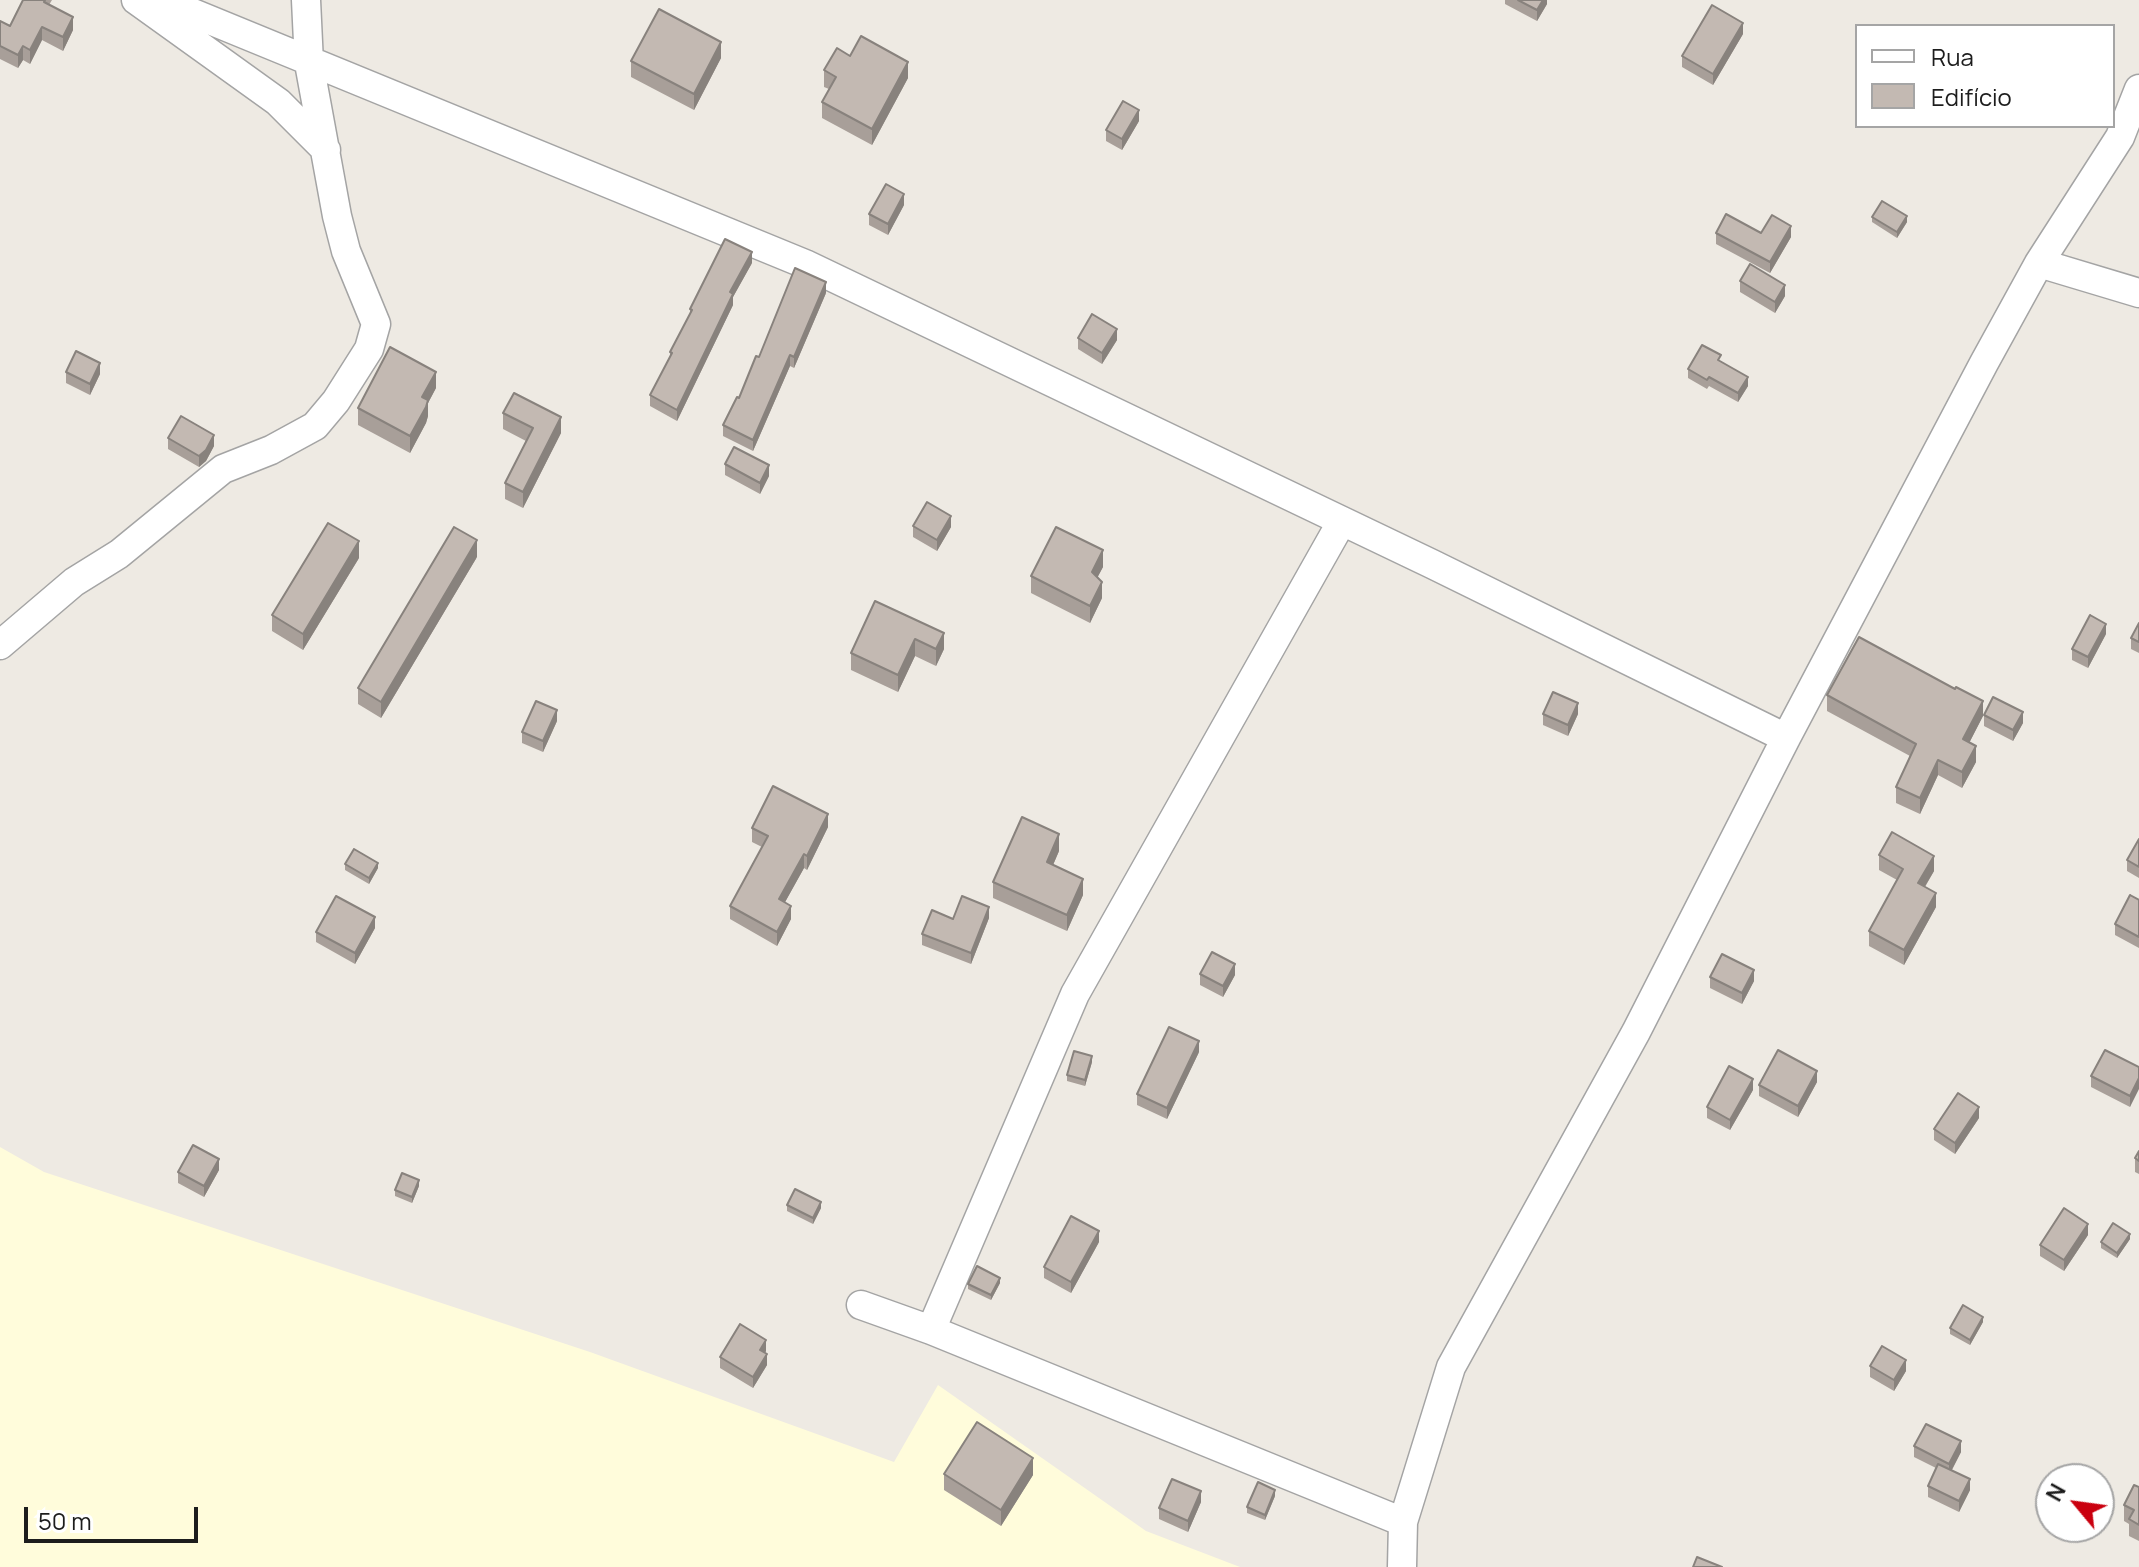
<!DOCTYPE html>
<meta charset="utf-8">
<style>
body{margin:0}
#map{position:relative;width:2139px;height:1567px;overflow:hidden;background:#eeeae3;font-family:Manrope,sans-serif}
canvas{display:block}
.legend{position:absolute;left:1855px;top:24px;width:260px;height:104px;box-sizing:border-box;background:#fff;border:2px solid #a5a5a5;margin:0;padding:10px 14px;list-style:none;font-size:24px;color:#1d1d1d}
.legend li{display:flex;align-items:center;gap:16px;height:40px}
.legend b{width:40px;border:2px solid #a5a5a5}
.north{position:absolute;left:2035px;top:1463px;width:80px;height:80px;box-sizing:border-box;background:#fff;border:2px solid #a5a5a5;border-radius:50%;rotate:299deg;font-size:22px;font-weight:700;line-height:32px;text-align:center;color:#1d1d1d}
.north::after{content:'';display:block;margin:auto;width:28px;height:36px;background:#ca000f;clip-path:polygon(50% 0,100% 100%,50% 72%,0 100%)}
.scale{position:absolute;left:24px;top:1507px;width:174px;height:36px;box-sizing:border-box;border:4px solid #1d1d1d;border-top:0;padding-left:10px;font-size:24px;line-height:28px;white-space:nowrap;color:#1d1d1d;-webkit-text-stroke:6px #fff;paint-order:stroke}
</style>
<div id="map">
<canvas width="2139" height="1567"></canvas>
<ul class="legend">
<li><b style="height:10px;background:#fff"></b>Rua</li>
<li><b style="height:22px;background:#c3b9b2"></b>Edifício</li>
</ul>
<div class="north">N</div>
<div class="scale">50 m</div>
</div>
<script>
const g = document.querySelector('canvas').getContext('2d');
g.lineJoin = 'round';
function paint(path, color) {
  g.fillStyle = color;
  g.fill(path, 'evenodd');
}
function toPath(rows) {
  const path = new Path2D();
  for (const r of rows) {
    path.moveTo(r[0], r[1]);
    for (let i = 2; i < r.length; i += 2) path.lineTo(r[i], r[i + 1]);
  }
  return path;
}
function strokePath(path, color, width, dash) {
  g.strokeStyle = color;
  g.lineWidth = width;
  g.lineCap = dash ? 'butt' : 'round';
  g.setLineDash(dash || []);
  g.stroke(path);
}
paint(toPath([
 [0,1147,44,1172,590,1352,894,1462,938,1385,1146,1531,1240,1567,0,1567]
]), '#fffcdb');
const street = toPath([
 [136,0,278,102,326,150],
 [161,0,805,264,1432,564,1786,738],
 [2039,263,2139,293],
 [0,645,74,582,119,554,223,469,271,450,315,426,336,401,369,349,376,324,346,251,337,216,309,63,306,0],
 [861,1305,931,1330,1403,1522],
 [931,1330,1075,994,1342,521],
 [1402,1567,1403,1522,1451,1367,1636,1032,1786,738,1984,363,2039,263,2120,137,2139,89]
]);
strokePath(street, '#a4a4a4', 31);
strokePath(street, '#fff', 28);
paint(toPath([
 [23,0,52,0,49,5,73,30,63,51,42,40,30,64,23,60,18,68,0,59,0,21,10,26],
 [1505,0,1547,0,1547,4,1537,21,1505,4],
 [1743,34,1713,85,1682,67,1682,56],
 [850,56,908,78,872,145,822,118,822,102,829,89,824,87,824,70],
 [721,58,694,110,631,77,631,61],
 [1139,121,1122,150,1106,141,1106,130],
 [904,205,888,235,869,225,869,214],
 [1872,217,1907,222,1897,238,1872,222],
 [1716,233,1791,237,1770,273,1716,244],
 [752,263,733,297,733,305,677,421,650,406,650,395,670,357,670,352,690,315,690,309],
 [1740,281,1785,296,1775,313,1740,292],
 [826,293,794,368,790,366,753,451,723,436,723,425,739,398,759,357],
 [1078,338,1117,340,1102,364,1078,349],
 [1721,361,1748,386,1738,402,1709,386,1707,389,1688,378,1688,369],
 [66,372,100,374,90,395,66,383],
 [436,388,428,403,428,416,426,423,410,453,358,425,358,408],
 [503,413,561,433,523,508,505,499,505,483,526,441,503,429],
 [168,438,214,446,206,461,199,467,168,449],
 [725,464,769,476,760,494,725,475],
 [913,526,951,527,937,551,913,537],
 [477,557,381,718,358,704,358,688],
 [359,558,303,650,272,631,272,615],
 [1103,567,1097,577,1102,598,1090,623,1031,593,1031,576],
 [875,601,944,649,936,666,915,656,898,692,851,670,851,653],
 [2139,623,2139,653,2131,649,2131,638],
 [2106,634,2088,668,2072,660,2072,649],
 [1827,695,1983,716,1969,743,1976,762,1962,788,1938,775,1920,814,1896,803,1896,787,1910,756,1827,711],
 [1543,714,1578,714,1568,736,1543,725],
 [1984,715,2023,723,2013,741,1984,726],
 [557,721,543,752,522,743,522,732],
 [828,827,807,870,804,868,785,902,791,919,777,946,730,919,730,906,762,847,752,842,752,828],
 [2139,839,2139,878,2127,871,2127,860],
 [1059,851,1053,865,1083,895,1067,931,993,898,993,882],
 [1879,855,1934,871,1925,887,1936,907,1904,965,1869,946,1869,931,1897,880,1879,870],
 [345,864,378,868,369,884,345,870],
 [2139,900,2139,948,2115,935,2115,924],
 [989,918,971,964,922,945,922,934,953,919],
 [375,928,355,964,316,942,316,932],
 [1200,974,1235,975,1223,997,1200,985],
 [1710,977,1754,981,1742,1004,1710,988],
 [1199,1052,1167,1119,1137,1105,1137,1094],
 [1092,1062,1085,1086,1067,1081,1067,1075],
 [2139,1067,2130,1107,2091,1087,2091,1076],
 [1817,1082,1798,1117,1759,1096,1759,1085],
 [1753,1090,1730,1130,1707,1118,1707,1107],
 [1979,1118,1955,1154,1934,1140,1934,1129],
 [2139,1151,2139,1174,2135,1172,2135,1158],
 [219,1170,204,1197,178,1183,178,1172],
 [419,1186,412,1203,395,1196,395,1190],
 [787,1205,821,1208,813,1224,787,1211],
 [2088,1235,2064,1271,2040,1256,2040,1245],
 [2130,1239,2117,1258,2101,1248,2101,1242],
 [1099,1242,1071,1293,1044,1278,1044,1267],
 [1000,1283,991,1300,968,1289,968,1284],
 [1983,1322,1970,1345,1950,1334,1950,1328],
 [766,1351,765,1353,767,1365,753,1388,720,1368,720,1357],
 [1870,1366,1906,1371,1894,1391,1870,1377],
 [1914,1446,1961,1452,1952,1470,1970,1490,1959,1512,1928,1497,1928,1486,1936,1468,1914,1457],
 [944,1474,1033,1475,1001,1526,944,1490],
 [2139,1487,2139,1541,2129,1536,2129,1524,2124,1521,2124,1505],
 [1275,1496,1265,1520,1247,1513,1247,1507],
 [1201,1502,1188,1532,1159,1519,1159,1508]
]), '#a89f99');
paint(toPath([
 [1543,0,1547,0,1547,4,1537,21,1537,10],
 [73,17,73,30,63,51,63,37],
 [1743,23,1743,34,1713,85,1713,74],
 [42,27,42,40,30,64,30,50],
 [721,42,721,58,694,110,694,94],
 [23,46,23,60,18,68,18,55],
 [908,62,908,78,872,145,872,129],
 [1139,110,1139,121,1122,150,1122,139],
 [904,194,904,205,888,235,888,224],
 [1907,216,1907,222,1897,238,1897,232],
 [1791,226,1791,237,1770,273,1770,262],
 [752,252,752,263,733,297,733,305,677,421,677,410,730,292],
 [826,282,826,293,794,368,794,357],
 [1785,285,1785,296,1775,313,1775,302],
 [1117,329,1117,340,1102,364,1102,353],
 [790,355,790,366,753,451,753,440],
 [100,363,100,374,90,395,90,384],
 [436,372,436,388,428,403,428,416,426,423,410,453,410,436,422,397],
 [1748,377,1748,386,1738,402,1738,393],
 [561,417,561,433,523,508,523,492],
 [214,435,214,446,206,461,199,467,199,456],
 [769,465,769,476,760,494,760,483],
 [951,516,951,527,937,551,937,540],
 [477,540,477,557,381,718,381,702],
 [359,541,359,558,303,650,303,634],
 [1103,550,1103,567,1092,588,1092,572],
 [1102,582,1102,598,1090,623,1090,606],
 [2106,624,2106,634,2088,668,2088,657],
 [944,633,944,649,936,666,936,649],
 [915,639,915,656,898,692,898,675],
 [1983,701,1983,716,1963,755,1963,739],
 [1578,703,1578,714,1568,736,1568,725],
 [557,710,557,721,543,752,543,741],
 [2023,712,2023,723,2013,741,2013,730],
 [1976,746,1976,762,1962,788,1962,772],
 [1938,760,1938,775,1920,814,1920,798],
 [828,814,828,827,807,870,807,856],
 [1059,834,1059,851,1047,879,1047,862],
 [804,854,804,868,779,913,779,899],
 [1934,856,1934,871,1918,898,1918,883],
 [378,863,378,868,369,884,369,878],
 [1083,879,1083,895,1067,931,1067,915],
 [1936,893,1936,907,1904,965,1904,950],
 [791,906,791,919,777,946,777,932],
 [989,907,989,918,971,964,971,953],
 [375,917,375,928,355,964,355,953],
 [1235,964,1235,975,1223,997,1223,986],
 [1754,970,1754,981,1742,1004,1742,993],
 [1199,1041,1199,1052,1167,1119,1167,1108],
 [1092,1056,1092,1062,1085,1086,1085,1080],
 [1817,1071,1817,1082,1798,1117,1798,1106],
 [2139,1078,2139,1089,2130,1107,2130,1096],
 [1753,1079,1753,1090,1730,1130,1730,1120],
 [1979,1107,1979,1118,1955,1154,1955,1143],
 [219,1159,219,1170,204,1197,204,1186],
 [419,1180,419,1186,412,1203,412,1197],
 [821,1202,821,1208,813,1224,813,1218],
 [2088,1224,2088,1235,2064,1271,2064,1260],
 [1099,1231,1099,1242,1071,1293,1071,1282],
 [2130,1234,2130,1239,2117,1258,2117,1253],
 [1000,1278,1000,1283,991,1300,991,1295],
 [1983,1317,1983,1322,1970,1345,1970,1340],
 [766,1340,766,1351,760,1361,760,1350],
 [767,1354,767,1365,753,1388,753,1377],
 [1906,1360,1906,1371,1894,1391,1894,1380],
 [1961,1441,1961,1452,1949,1475,1949,1464],
 [1033,1458,1033,1475,1001,1526,1001,1510],
 [1970,1479,1970,1490,1959,1512,1959,1501],
 [1275,1490,1275,1496,1265,1520,1265,1515],
 [1201,1491,1201,1502,1188,1532,1188,1521]
]), '#88827d');
const building = toPath([
 [23,0,45,0,44,2,73,17,63,37,42,27,30,50,23,46,18,55,0,46,0,21,10,26,23,0],
 [1518,0,1543,0,1537,10,1518,0],
 [1712,5,1743,23,1713,74,1682,56,1712,5],
 [659,9,721,42,694,94,631,61,659,9],
 [861,36,908,62,872,129,822,102,836,77,824,70,837,48,850,56,861,36],
 [1123,101,1139,110,1122,139,1106,130,1123,101],
 [886,184,904,194,888,224,869,214,886,184],
 [1882,201,1907,216,1897,232,1872,217,1882,201],
 [1726,214,1761,233,1772,215,1791,226,1770,262,1716,233,1726,214],
 [725,239,752,252,730,292,733,294,677,410,650,395,672,353,670,352,692,310,690,309,725,239],
 [1750,264,1785,285,1775,302,1740,281,1750,264],
 [795,268,826,282,794,357,790,355,753,440,723,425,737,397,739,398,756,356,759,357,795,268],
 [1092,314,1117,329,1102,353,1078,338,1092,314],
 [1702,345,1721,355,1718,360,1748,377,1738,393,1709,377,1707,380,1688,369,1702,345],
 [390,347,436,372,422,397,428,400,426,407,410,436,358,408,390,347],
 [76,351,100,363,90,384,66,372,76,351],
 [514,393,561,417,523,492,505,483,533,428,503,413,514,393],
 [181,416,214,435,206,450,199,456,168,438,181,416],
 [734,447,769,465,760,483,725,464,734,447],
 [927,502,951,516,937,540,913,526,927,502],
 [328,523,359,541,303,634,272,615,328,523],
 [454,527,477,540,381,702,358,688,454,527],
 [1056,527,1103,550,1092,572,1102,582,1090,606,1031,576,1056,527],
 [875,601,944,633,936,649,915,639,898,675,851,653,875,601],
 [2090,615,2106,624,2088,657,2072,649,2090,615],
 [2139,623,2139,642,2131,638,2139,623],
 [1859,637,1955,689,1956,687,1983,701,1963,739,1976,746,1962,772,1938,760,1920,798,1896,787,1916,744,1827,695,1859,637],
 [1553,692,1578,703,1568,725,1543,714,1553,692],
 [1993,697,2023,712,2013,730,1984,715,1993,697],
 [536,701,557,710,543,741,522,732,536,701],
 [773,786,828,814,807,856,804,854,779,899,791,906,777,932,730,906,768,836,752,828,773,786],
 [1022,817,1059,834,1047,862,1083,879,1067,915,993,882,1022,817],
 [1892,832,1934,856,1918,883,1936,893,1904,950,1869,931,1903,869,1879,855,1892,832],
 [2139,839,2139,867,2127,860,2139,839],
 [354,849,378,863,369,878,345,864,354,849],
 [2130,895,2139,900,2139,937,2115,924,2130,895],
 [336,896,375,917,355,953,316,932,336,896],
 [962,896,989,907,971,953,922,934,932,910,953,919,962,896],
 [1212,952,1235,964,1223,986,1200,974,1212,952],
 [1722,954,1754,970,1742,993,1710,977,1722,954],
 [1169,1027,1199,1041,1167,1108,1137,1094,1169,1027],
 [1778,1050,1817,1071,1798,1106,1759,1085,1778,1050],
 [2105,1050,2139,1067,2139,1078,2130,1096,2091,1076,2105,1050],
 [1074,1051,1092,1056,1085,1080,1067,1075,1074,1051],
 [1729,1066,1753,1079,1730,1120,1707,1107,1729,1066],
 [1958,1093,1979,1107,1955,1143,1934,1129,1958,1093],
 [193,1145,219,1159,204,1186,178,1172,193,1145],
 [2139,1151,2139,1161,2135,1158,2139,1151],
 [402,1173,419,1180,412,1197,395,1190,402,1173],
 [795,1189,821,1202,813,1218,787,1205,795,1189],
 [2064,1208,2088,1224,2064,1260,2040,1245,2064,1208],
 [1071,1216,1099,1231,1071,1282,1044,1267,1071,1216],
 [2113,1223,2130,1234,2117,1253,2101,1242,2113,1223],
 [977,1266,1000,1278,991,1295,968,1284,977,1266],
 [1963,1305,1983,1317,1970,1340,1950,1328,1963,1305],
 [740,1324,766,1340,760,1350,767,1354,753,1377,720,1357,740,1324],
 [1882,1346,1906,1360,1894,1380,1870,1366,1882,1346],
 [977,1422,1033,1458,1001,1510,944,1474,977,1422],
 [1926,1424,1961,1441,1949,1464,1914,1446,1926,1424],
 [1938,1464,1970,1479,1959,1501,1928,1486,1938,1464],
 [1172,1479,1201,1491,1188,1521,1159,1508,1172,1479],
 [1258,1482,1275,1490,1265,1515,1247,1507,1258,1482],
 [2134,1485,2139,1487,2139,1525,2129,1519,2134,1510,2124,1505,2134,1485],
 [1697,1557,1722,1567,1693,1567,1697,1557]
]);
paint(building, '#c3b9b2');
strokePath(building, '#88827d', 2);
</script>
